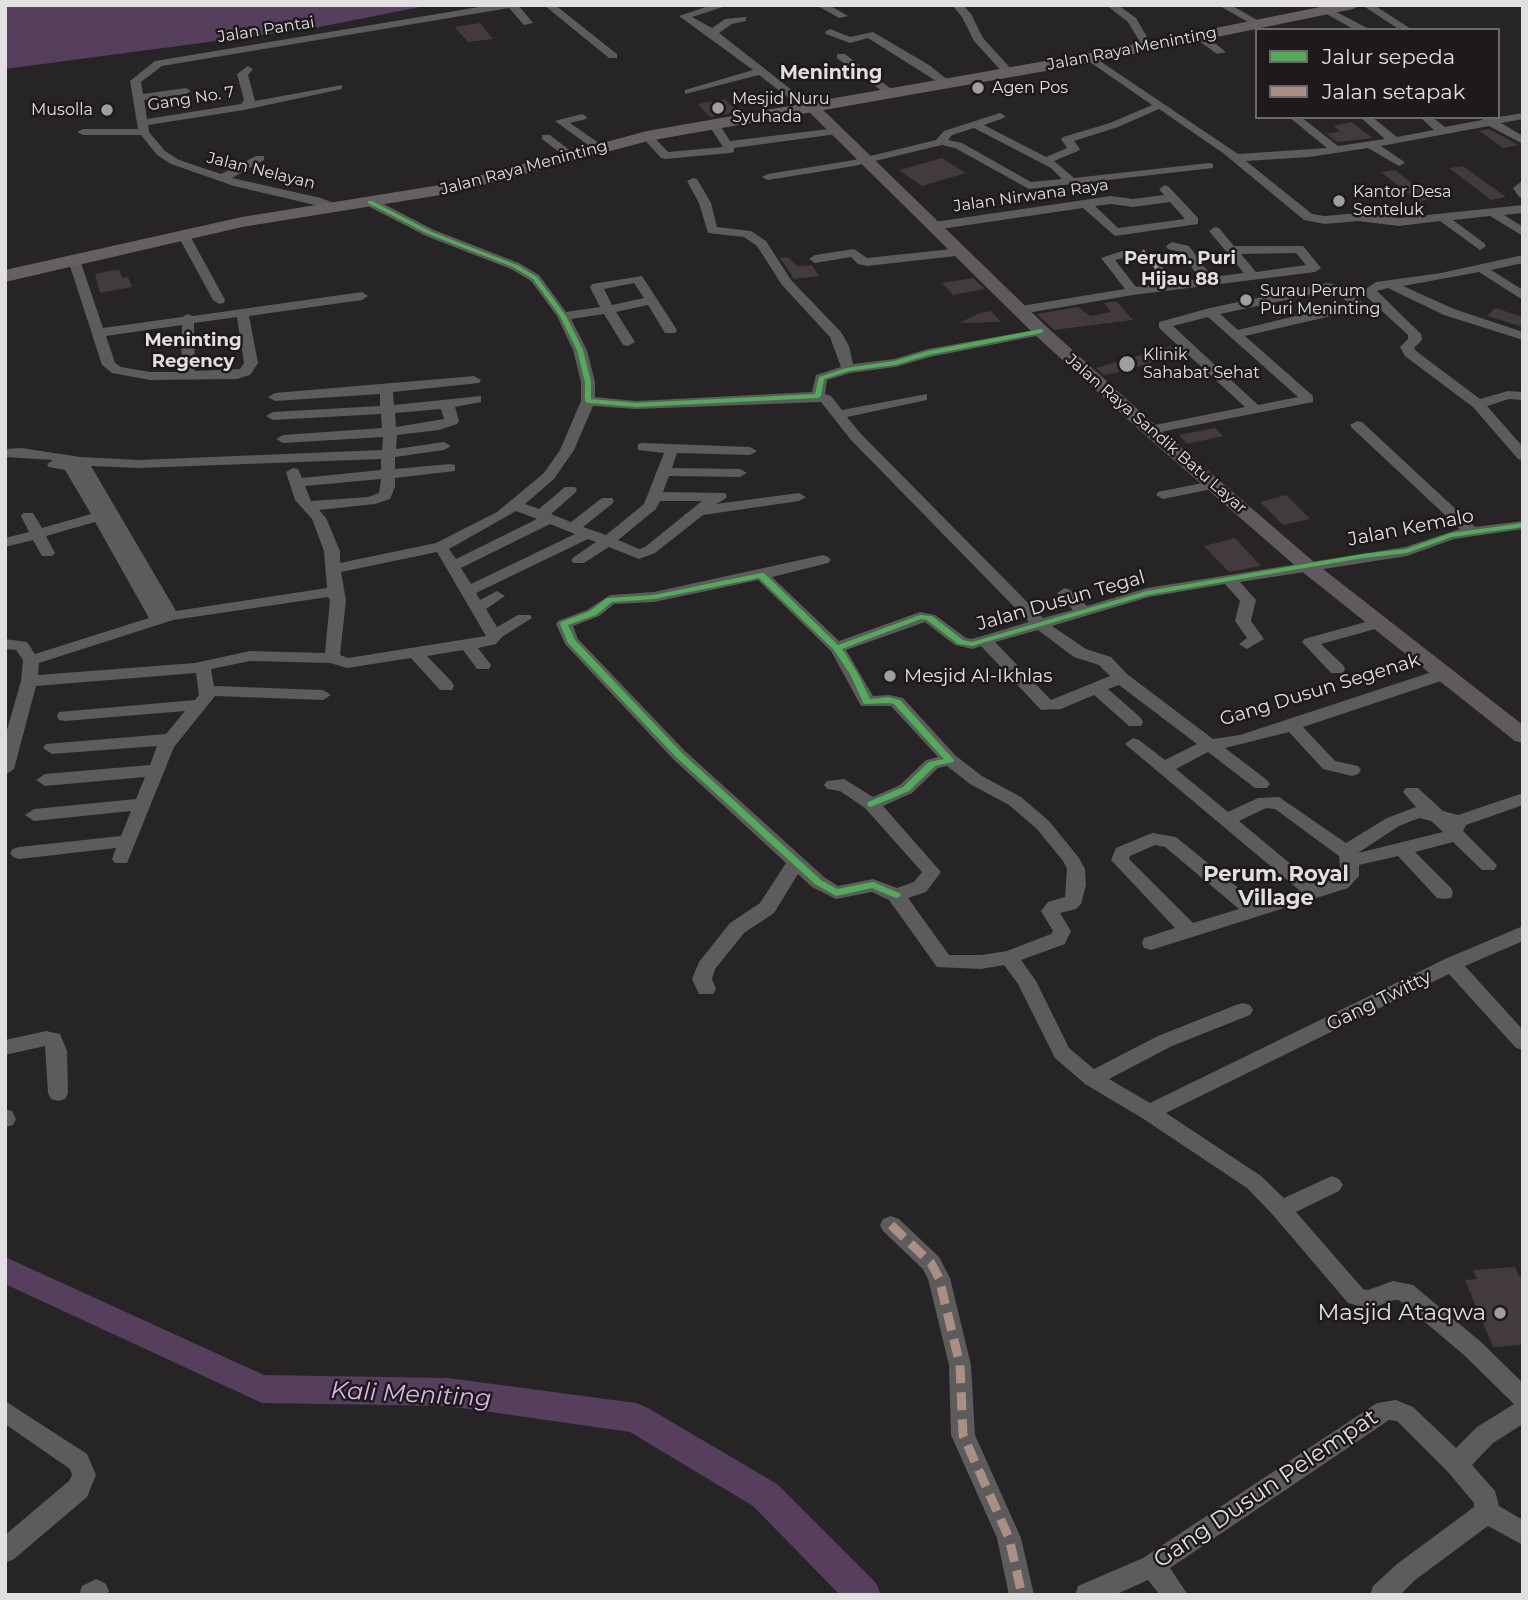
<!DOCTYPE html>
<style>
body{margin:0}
#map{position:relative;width:1528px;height:1600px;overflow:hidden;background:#262425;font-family:Montserrat,sans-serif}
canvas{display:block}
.frame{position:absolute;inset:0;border:7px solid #e2dfe0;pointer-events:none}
.legend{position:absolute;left:1255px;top:28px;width:245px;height:91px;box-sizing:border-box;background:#1e1a1b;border:2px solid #6c696a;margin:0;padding:9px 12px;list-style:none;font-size:21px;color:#e2dfe0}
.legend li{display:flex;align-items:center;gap:14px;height:35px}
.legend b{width:35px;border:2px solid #6c696a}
</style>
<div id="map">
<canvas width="1528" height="1600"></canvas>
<div class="frame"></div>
<ul class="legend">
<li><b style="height:9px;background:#51ab58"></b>Jalur sepeda</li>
<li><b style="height:9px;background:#ac8f84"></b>Jalan setapak</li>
</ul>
</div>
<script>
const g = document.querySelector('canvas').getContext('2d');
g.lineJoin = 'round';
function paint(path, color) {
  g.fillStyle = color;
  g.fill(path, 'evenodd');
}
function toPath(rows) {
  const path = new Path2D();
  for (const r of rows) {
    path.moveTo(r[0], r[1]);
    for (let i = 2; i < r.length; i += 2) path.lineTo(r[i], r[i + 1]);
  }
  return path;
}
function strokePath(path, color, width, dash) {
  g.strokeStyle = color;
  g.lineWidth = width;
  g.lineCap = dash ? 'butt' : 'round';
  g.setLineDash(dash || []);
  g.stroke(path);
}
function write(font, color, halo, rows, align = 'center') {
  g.font = font + ' Montserrat,sans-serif';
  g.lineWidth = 5;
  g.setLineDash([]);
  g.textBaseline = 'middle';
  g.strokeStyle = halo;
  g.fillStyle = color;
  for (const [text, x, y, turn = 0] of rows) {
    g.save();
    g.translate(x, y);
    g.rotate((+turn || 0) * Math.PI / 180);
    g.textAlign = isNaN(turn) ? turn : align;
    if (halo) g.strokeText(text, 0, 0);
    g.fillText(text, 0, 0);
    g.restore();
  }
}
paint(toPath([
 [5,5,430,5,314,28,5,69]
]), '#553f5d');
paint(toPath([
 [5,1257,264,1375,448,1378,636,1403,648,1408,777,1484,876,1583,881,1595,840,1595,753,1506,630,1432,448,1406,262,1403,5,1284,5,1257]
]), '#553f5d');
paint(toPath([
 [480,23,493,39,468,42,455,27],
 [725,99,738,112,710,117,698,104],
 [1351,122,1373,138,1337,142,1327,134,1340,131,1333,126],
 [1489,129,1519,145,1503,148,1479,131],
 [942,158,966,173,922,186,899,170],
 [1463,166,1506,197,1491,200,1449,168],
 [1395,170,1432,199,1418,201,1381,172],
 [787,257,798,266,812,265,819,276,794,279,780,258],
 [119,269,122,278,128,277,132,287,100,293,95,274],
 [973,278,985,289,953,295,942,283],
 [1116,301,1133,320,1054,330,1037,314,1078,307,1090,316,1111,312,1104,303],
 [1495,308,1523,317,1523,327,1487,316],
 [991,311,1001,322,959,323,980,313],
 [1171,346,1174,355,1128,370,1104,375,1096,368],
 [1215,428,1223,436,1187,444,1179,435],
 [1286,495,1310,519,1283,525,1260,502],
 [1235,538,1261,566,1229,572,1204,546],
 [1515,1267,1519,1276,1523,1276,1523,1345,1493,1347,1465,1280,1477,1279,1473,1270]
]), '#423a3c');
paint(toPath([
 [491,5,518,5,533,23,524,25,509,8,162,66,141,82,143,94,186,88,191,91,186,94,144,100,147,119,241,104,244,100,237,74,248,66,253,69,248,75,255,101,342,85,342,89,244,110,148,125,149,132,165,151,179,160,221,174,256,156,264,156,264,160,232,178,321,198,336,204,336,210,234,186,171,164,157,155,141,135,83,135,77,132,83,129,138,129,130,81,155,61,491,5],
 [544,5,555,5,617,54,617,58,609,58,544,5],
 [712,5,729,5,692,17,712,28,725,19,746,17,746,21,732,24,719,33,811,105,811,109,803,109,759,75,685,94,685,90,753,70,679,16,712,5],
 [816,5,829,5,848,16,839,18,816,5],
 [952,5,963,5,971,14,983,38,1013,71,1013,75,1005,75,974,41,962,17,952,5],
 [1106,5,1118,5,1136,18,1153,47,1152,49,1144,49,1128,22,1106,5],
 [1218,5,1231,5,1264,24,1255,26,1218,5],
 [1362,5,1374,5,1411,29,1400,30,1362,5],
 [1327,7,1367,28,1368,30,1355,30,1323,12,1322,10,1327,7],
 [830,29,850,37,873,32,929,65,953,84,944,86,868,38,850,43,826,34,825,32,830,29],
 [1195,34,1203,34,1226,52,1217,54,1195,38,1195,34],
 [837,54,845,54,895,92,886,94,837,58,837,54],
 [1091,55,1238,154,1327,148,1289,117,1301,117,1338,146,1385,139,1360,117,1372,117,1397,137,1434,130,1420,117,1432,117,1445,127,1482,120,1483,117,1493,118,1523,113,1523,119,1501,123,1523,136,1523,144,1489,126,1381,146,1403,161,1405,163,1399,166,1368,148,1309,157,1246,161,1312,214,1325,216,1358,213,1399,218,1523,205,1523,213,1504,215,1523,227,1523,236,1490,216,1453,220,1484,243,1486,246,1480,250,1440,221,1399,226,1358,221,1325,224,1304,220,1223,153,1159,109,1118,127,1074,141,1080,149,1078,151,1054,161,1074,178,1209,163,1213,164,1213,168,1029,189,955,148,942,145,854,166,768,180,762,177,768,174,854,160,936,140,944,131,1000,113,1005,116,1004,118,984,125,1046,157,1067,148,1061,139,1063,137,1110,123,1152,105,1087,60,1087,56,1091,55],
 [974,128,1051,168,1062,179,1031,182,962,143,948,140,952,135,974,128],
 [582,114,587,117,586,119,570,123,603,146,603,150,595,150,555,121,582,114],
 [714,121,718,122,730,141,837,128,843,131,837,134,734,148,734,152,730,153,665,159,661,158,641,136,651,134,668,152,723,147,708,124,714,121],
 [542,135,550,135,577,156,567,158,542,139,542,135],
 [693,178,697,179,711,203,717,227,751,231,766,241,791,280,841,332,849,346,853,364,894,359,928,349,1046,328,1048,331,1041,335,930,357,895,367,850,373,827,380,825,394,831,396,842,410,927,394,927,400,847,417,861,434,1043,618,1073,610,1057,593,1065,588,1070,590,1087,606,1147,588,1405,547,1460,529,1352,428,1350,425,1357,421,1362,422,1475,527,1523,521,1523,529,1454,539,1407,556,1240,582,1256,600,1251,621,1264,639,1247,649,1239,644,1247,638,1235,621,1240,601,1225,584,1149,597,1052,626,1086,649,1111,657,1127,674,1213,739,1240,735,1438,670,1450,670,1452,674,1450,678,1303,727,1335,761,1358,766,1361,770,1358,774,1352,776,1323,769,1289,732,1225,748,1267,780,1270,784,1267,788,1255,788,1208,752,1176,769,1228,812,1258,798,1279,797,1346,843,1387,818,1416,807,1403,792,1406,788,1418,788,1443,811,1458,815,1523,793,1523,805,1466,825,1463,831,1494,862,1497,866,1494,870,1482,870,1453,842,1415,852,1451,888,1453,893,1451,898,1444,899,1437,898,1398,856,1359,865,1359,876,1348,888,1151,950,1144,948,1142,943,1144,938,1175,928,1111,860,1116,848,1147,835,1153,833,1176,837,1257,903,1299,890,1125,744,1133,738,1139,740,1165,760,1197,744,1119,685,1108,689,1141,718,1143,722,1141,726,1129,726,1094,695,1061,709,1041,710,981,646,972,649,955,645,925,622,846,650,873,696,889,695,903,698,956,756,982,776,1021,797,1049,821,1079,858,1085,869,1086,885,1081,904,1076,909,1060,913,1071,931,1067,939,1065,944,1021,960,1036,981,1069,1048,1094,1069,1158,1036,1236,1005,1243,1003,1250,1005,1253,1010,1250,1015,1172,1046,1109,1079,1150,1103,1445,959,1523,926,1523,941,1465,966,1523,1030,1523,1050,1516,1048,1449,974,1166,1113,1261,1176,1284,1198,1325,1179,1332,1176,1339,1179,1343,1185,1339,1191,1296,1212,1363,1289,1368,1290,1393,1281,1413,1285,1481,1342,1523,1383,1523,1424,1493,1443,1472,1465,1495,1491,1499,1506,1523,1520,1523,1545,1488,1526,1415,1580,1400,1595,1370,1595,1373,1586,1397,1564,1474,1507,1474,1503,1448,1472,1397,1421,1389,1420,1170,1568,1188,1595,1160,1595,1148,1580,1115,1595,1075,1595,1078,1586,1143,1558,1377,1403,1396,1400,1413,1407,1456,1448,1477,1427,1514,1404,1465,1356,1399,1300,1394,1300,1369,1309,1348,1303,1273,1215,1247,1188,1142,1118,1085,1084,1055,1058,1018,984,1004,965,981,969,937,967,889,900,872,892,836,899,812,887,798,874,774,913,744,933,715,969,712,979,716,989,713,994,699,994,692,979,699,962,730,923,760,903,786,863,673,759,565,644,556,624,558,621,587,610,610,595,654,592,823,555,828,557,831,560,828,563,772,577,839,641,920,612,935,615,966,638,972,639,1029,622,851,440,821,402,636,409,593,406,574,450,554,479,525,504,539,509,565,487,575,487,577,490,575,493,551,514,571,522,602,498,612,498,614,501,612,504,583,527,606,535,644,504,664,453,638,450,638,444,643,443,750,447,757,451,750,455,677,453,672,468,740,469,747,473,740,477,669,476,663,492,725,493,727,496,725,499,716,504,799,493,806,497,799,501,703,515,655,553,639,559,609,547,584,563,574,563,571,560,574,557,596,542,588,539,476,593,480,600,497,591,505,596,486,609,497,627,518,615,530,615,532,618,502,637,496,644,478,648,491,665,489,669,477,669,463,650,427,656,452,682,454,686,452,690,440,690,411,658,347,668,330,663,250,661,211,669,214,686,323,690,331,695,323,700,215,696,174,747,127,863,115,863,112,859,116,848,19,859,13,857,10,853,13,849,19,847,121,836,131,811,34,821,25,815,34,809,136,799,145,777,45,786,36,780,45,774,150,765,157,746,52,754,43,748,46,744,166,734,185,711,65,721,59,720,57,716,59,712,195,700,199,695,196,673,36,686,14,769,5,775,5,737,21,681,23,660,16,650,5,649,5,639,27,642,35,654,149,618,95,522,46,536,55,553,52,556,42,556,33,540,5,547,5,538,29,532,21,516,23,513,33,513,42,528,91,514,65,470,49,467,47,464,53,460,5,457,5,449,22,448,80,457,139,460,382,450,383,437,283,443,276,439,283,435,382,428,381,414,273,420,266,416,273,412,380,406,380,394,275,401,268,397,275,393,474,376,481,380,479,383,393,392,394,405,481,396,481,402,455,407,459,421,457,424,439,430,397,435,396,449,444,442,451,446,444,450,395,457,395,469,450,464,455,465,455,471,395,478,395,487,390,499,375,504,319,510,326,518,340,551,340,563,436,543,497,512,544,473,560,450,581,401,581,382,573,350,557,316,531,281,511,269,426,236,366,205,366,199,374,199,434,230,519,263,539,275,566,312,600,307,590,287,592,284,642,276,677,330,675,333,665,333,648,305,616,312,635,342,628,346,623,345,604,314,571,319,587,350,595,382,595,397,636,401,812,392,816,375,841,367,830,337,782,285,757,246,744,237,708,233,699,203,687,181,693,178],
 [634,283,644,298,612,305,604,289,634,283],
 [441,409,444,419,396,427,395,413,441,409],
 [381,459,381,470,302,478,298,469,293,468,286,472,295,500,312,519,324,551,327,588,176,611,91,466,139,468,381,459],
 [381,479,379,493,368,497,311,501,305,486,381,479],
 [660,501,702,501,645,547,639,549,618,540,656,509,660,501],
 [516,511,537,519,456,559,449,549,516,511],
 [550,524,575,534,471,584,461,568,550,524],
 [437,552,486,636,348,658,340,655,346,600,341,572,437,552],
 [758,580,831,651,861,706,891,706,938,757,926,760,900,785,873,797,844,779,827,781,824,785,827,789,840,791,865,808,922,872,914,882,897,888,873,879,838,886,824,877,685,751,578,639,573,626,599,616,614,604,654,602,758,580],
 [328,597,330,600,325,653,250,651,195,663,38,675,39,663,173,620,328,597],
 [1038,630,1074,657,1099,665,1110,676,1051,700,995,642,1038,630],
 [947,766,970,784,1009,805,1037,829,1063,861,1067,869,1065,897,1048,902,1041,911,1053,931,1051,934,1007,951,981,955,949,955,908,898,926,892,941,872,883,806,912,793,938,768,947,766],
 [1266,808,1275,809,1339,856,1341,874,1336,878,1316,885,1239,821,1266,808],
 [1419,818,1431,821,1443,832,1358,853,1399,826,1419,818],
 [1155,845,1165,847,1239,909,1193,923,1129,859,1130,856,1155,845],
 [1523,180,1523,198,1519,197,1513,188,1523,180],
 [1165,185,1169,187,1198,218,1198,224,1115,236,1083,208,934,230,928,226,934,222,1111,196,1133,199,1164,195,1159,189,1165,185],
 [1170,202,1185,219,1118,228,1095,206,1111,204,1133,207,1170,202],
 [1215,227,1219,228,1234,246,1303,246,1321,268,1315,272,1133,295,1021,314,1015,310,1021,306,1125,289,1101,258,1128,249,1132,250,1132,256,1115,260,1136,287,1163,283,1153,270,1159,266,1163,267,1175,282,1200,279,1181,252,1168,249,1166,246,1172,242,1189,246,1212,277,1244,273,1209,231,1215,227],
 [1296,253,1306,265,1256,272,1241,254,1296,253],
 [183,230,189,234,225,300,224,303,219,304,213,300,177,234,183,230],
 [961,248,967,252,965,255,867,266,858,264,851,257,815,263,809,259,815,255,854,249,867,258,961,248],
 [1523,255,1523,263,1491,270,1523,290,1523,300,1479,272,1403,286,1454,309,1523,332,1523,340,1444,315,1388,288,1377,291,1421,334,1422,340,1414,348,1416,351,1480,399,1508,391,1523,392,1523,400,1509,399,1487,406,1523,447,1523,460,1518,459,1473,407,1405,356,1400,347,1408,339,1408,335,1367,297,1364,290,1376,282,1441,273,1523,255],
 [74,256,80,260,103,328,182,317,188,314,193,316,362,292,368,296,362,300,249,316,258,363,250,375,237,379,150,380,112,373,102,365,68,260,74,256],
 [237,317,244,363,240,369,195,371,194,323,237,317],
 [182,325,181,372,150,372,121,367,115,363,106,336,182,325],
 [1328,283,1343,286,1362,302,1357,310,1245,336,1313,396,1313,402,1150,434,1145,433,1145,427,1245,407,1159,328,1159,322,1210,308,1328,283],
 [1328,291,1335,292,1349,303,1238,330,1220,314,1328,291],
 [1208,317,1298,397,1258,405,1173,326,1208,317],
 [1212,481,1219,485,1217,488,1163,499,1156,495,1158,492,1212,481],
 [1380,618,1388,623,1386,626,1321,644,1343,665,1345,669,1343,673,1331,673,1302,642,1304,639,1380,618],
 [46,1031,60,1034,67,1051,68,1093,65,1099,58,1101,51,1099,48,1093,45,1046,5,1055,5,1040,46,1031],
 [5,1109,12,1111,16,1119,13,1125,6,1127,5,1109],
 [891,1216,899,1219,939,1257,950,1278,971,1365,975,1435,1021,1538,1034,1595,1009,1595,997,1538,951,1435,949,1365,928,1279,923,1269,883,1231,880,1225,883,1219,891,1216],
 [5,1401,87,1454,96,1475,87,1497,14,1559,5,1563,5,1535,69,1481,72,1475,70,1469,5,1424,5,1401],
 [96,1579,105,1583,109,1591,107,1595,79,1595,82,1586,96,1579]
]), '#5d5c5c');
paint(toPath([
 [812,103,817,104,1047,327,1156,426,1314,562,1523,725,1523,743,1515,741,1300,570,1144,434,1035,335,807,110,807,104,812,103]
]), '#5f5a5d');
paint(toPath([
 [1330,5,1360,5,1353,9,1091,63,648,141,453,193,242,227,5,282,5,270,242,217,452,183,647,131,1091,53,1330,5]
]), '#666064');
strokePath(toPath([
 [1142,251,1159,270]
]), '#ac8f84', 4.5, [9, 4.5]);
strokePath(toPath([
 [891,1225,931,1263,939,1278,960,1365,963,1435,1009,1538,1022,1595]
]), '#ac8f84', 9, [18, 9]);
paint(toPath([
 [368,201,372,201,432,232,517,265,537,277,566,316,583,350,591,382,591,399,636,403,815,394,819,377,846,368,894,361,928,351,1041,329,1044,331,1041,333,929,355,895,365,849,371,824,379,821,396,818,398,636,407,588,403,585,401,585,382,577,350,560,316,533,279,513,267,428,234,368,203,368,201],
 [1523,523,1523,527,1452,537,1407,553,1363,558,1148,595,972,646,958,644,927,620,921,619,842,649,858,674,870,699,889,697,900,700,954,760,953,762,935,766,909,791,871,807,868,806,867,804,868,802,903,787,929,762,944,759,894,704,889,703,864,704,850,674,834,650,759,578,654,599,612,602,596,615,568,625,575,640,682,753,821,880,837,889,873,882,899,893,901,895,899,897,896,898,872,888,836,896,815,884,676,757,568,643,560,624,561,622,590,611,607,598,654,595,761,573,764,573,838,645,920,615,932,616,963,640,972,642,1147,591,1363,554,1406,549,1451,533,1523,523]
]), '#51ab58');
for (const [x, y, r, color] of [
 [978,88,7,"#a09e9f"],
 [718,108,7,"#a09e9f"],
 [107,110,7,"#a09e9f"],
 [1339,201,7,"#a09e9f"],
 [1246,300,7,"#a09e9f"],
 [1127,364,9,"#a09e9f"],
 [890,676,7,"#a09e9f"],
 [1500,1313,7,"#a09e9f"]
]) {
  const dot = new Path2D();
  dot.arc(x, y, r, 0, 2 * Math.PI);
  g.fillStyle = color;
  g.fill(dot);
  strokePath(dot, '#1e1a1b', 2.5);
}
write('16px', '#e2dfe0', '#1e1a1b', [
 ["Jalan Pantai",266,30,-9],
 ["Jalan Raya Meninting",1132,49,-11],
 ["Gang No. 7",191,99,-9],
 ["Jalan Raya Meninting",524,168,-15],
 ["Jalan Nelayan",261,171,14],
 ["Jalan Nirwana Raya",1031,196,-8],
 ["Jalan Raya Sandik Batu Layar",1156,434,41]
]);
write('16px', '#e2dfe0', '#1e1a1b', [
 ["Agen Pos",992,88],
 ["Mesjid Nuru",732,99],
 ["Syuhada",732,117],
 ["Musolla",93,110,"right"],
 ["Kantor Desa",1353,192],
 ["Senteluk",1353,210],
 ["Surau Perum",1260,291],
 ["Puri Meninting",1260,309],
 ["Klinik",1143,355],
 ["Sahabat Sehat",1143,373]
], 'left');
write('bold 18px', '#e2dfe0', '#1e1a1b', [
 ["Perum. Puri",1180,259],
 ["Hijau 88",1180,280],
 ["Meninting",193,341],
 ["Regency",193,362]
]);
write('bold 19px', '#e2dfe0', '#1e1a1b', [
 ["Meninting",831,73]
]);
write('19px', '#e2dfe0', '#1e1a1b', [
 ["Jalan Kemalo",1411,528,-11],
 ["Jalan Dusun Tegal",1061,601,-16],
 ["Gang Dusun Segenak",1320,690,-17],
 ["Gang Twitty",1379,1001,-26]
]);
write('19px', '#e2dfe0', '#1e1a1b', [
 ["Mesjid Al-Ikhlas",904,676]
], 'left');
write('bold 21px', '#e2dfe0', '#1e1a1b', [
 ["Perum. Royal",1276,875],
 ["Village",1276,899]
]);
write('23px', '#e2dfe0', '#1e1a1b', [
 ["Masjid Ataqwa",1486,1313]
], 'right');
write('23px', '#e2dfe0', '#1e1a1b', [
 ["Gang Dusun Pelempat",1266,1489,-34]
]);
write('italic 24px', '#deb4ed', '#1e1a1b', [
 ["Kali Meniting",411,1395,3]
]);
</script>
